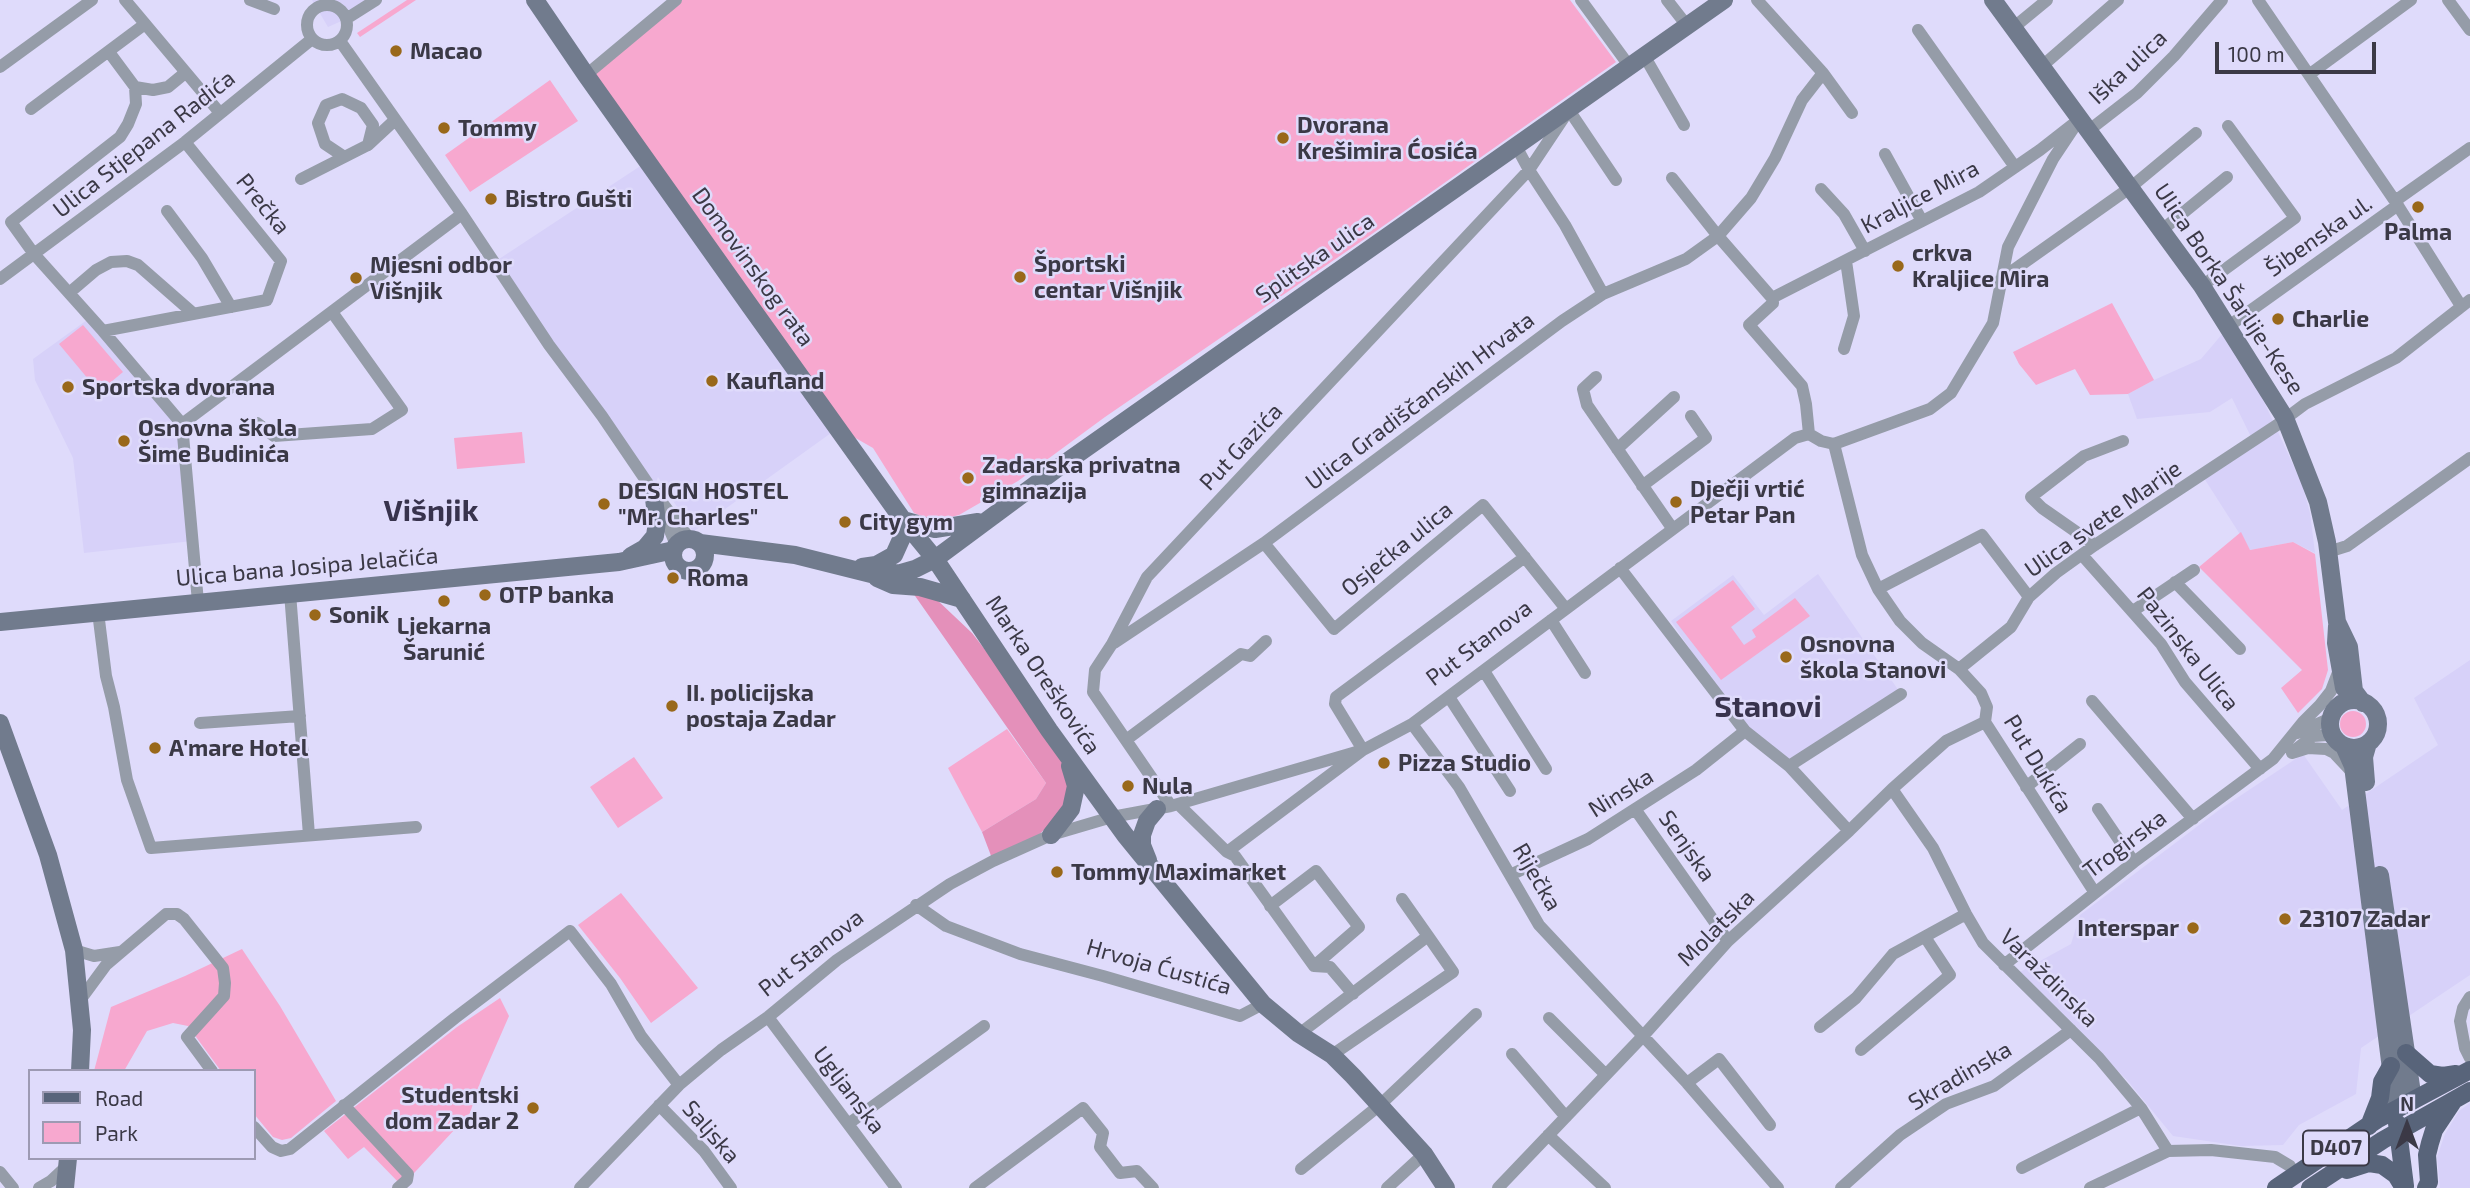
<!DOCTYPE html>
<meta charset="utf-8">
<style>
body{margin:0}
#map{position:relative;width:2470px;height:1188px;overflow:hidden;background:#dfdbfb;font-family:"Exo 2",sans-serif}
canvas{display:block}
.legend{position:absolute;left:28px;top:1069px;width:228px;height:91px;box-sizing:border-box;background:#dfdbfb;border:2px solid #9d9ab3;margin:0;padding:9px 12px;list-style:none;font-size:21px;color:#3b3946}
.legend li{display:flex;align-items:center;gap:14px;height:35px}
.legend b{width:35px;border:2px solid #9d9ab3}
.north{position:absolute;left:2372px;top:1090px;width:70px;height:70px;-webkit-text-stroke:5px #dfdbfb;paint-order:stroke;rotate:0deg;font-size:19px;font-weight:700;line-height:28px;text-align:center;color:#3b3946}
.north::after{content:'';display:block;margin:auto;width:24px;height:32px;background:#3b3946;clip-path:polygon(50% 0,100% 100%,50% 72%,0 100%)}
.scale{position:absolute;left:2215px;top:42px;width:161px;height:32px;box-sizing:border-box;border:4px solid #3b3946;border-top:0;padding-left:9px;font-size:21px;line-height:24px;white-space:nowrap;color:#3b3946;-webkit-text-stroke:5px #dfdbfb;paint-order:stroke}
</style>
<div id="map">
<canvas width="2470" height="1188"></canvas>
<ul class="legend">
<li><b style="height:9px;background:#58647a"></b>Road</li>
<li><b style="height:19px;background:#f7a8cf"></b>Park</li>
</ul>
<div class="north">N</div>
<div class="scale">100 m</div>
</div>
<script>
const g = document.querySelector('canvas').getContext('2d');
g.lineJoin = 'round';
function paint(path, color) {
  g.fillStyle = color;
  g.fill(path, 'evenodd');
}
function toPath(rows) {
  const path = new Path2D();
  for (const r of rows) {
    if (r.length === 3) {
      path.moveTo(r[0] + r[2], r[1]);
      path.arc(r[0], r[1], r[2], 0, 2 * Math.PI);
      continue;
    }
    path.moveTo(r[0], r[1]);
    for (let i = 2; i < r.length; i += 2) path.lineTo(r[i], r[i + 1]);
  }
  return path;
}
function strokePath(path, color, width, dash) {
  g.strokeStyle = color;
  g.lineWidth = width;
  g.lineCap = dash ? 'butt' : 'round';
  g.setLineDash(dash || []);
  g.stroke(path);
}
function write(font, color, halo, rows, align = 'center') {
  g.font = font + ' "Exo 2",sans-serif';
  g.lineWidth = 5;
  g.setLineDash([]);
  g.textBaseline = 'middle';
  g.strokeStyle = halo;
  g.fillStyle = color;
  for (const [text, x, y, turn = 0] of rows) {
    g.save();
    g.translate(x, y);
    g.rotate((+turn || 0) * Math.PI / 180);
    g.textAlign = isNaN(turn) ? turn : align;
    if (halo) g.strokeText(text, 0, 0);
    g.fillText(text, 0, 0);
    g.restore();
  }
}
paint(toPath([
 [312,0,376,0,346,19,328,27],
 [648,161,838,428,693,532,658,477,653,491,493,263],
 [87,320,182,424,192,541,84,553,73,458,35,380,33,359],
 [2229,326,2302,484,2310,513,2315,553,2293,542,2250,550,2202,475,2253,441,2232,398,2210,412,2137,419,2128,394,2154,380,2201,359],
 [1818,574,1901,694,1789,766,1745,731,1671,621,1733,575,1764,615],
 [2470,660,2470,975,2361,1048,2356,1094,2299,1125,2283,1145,2241,1146,2173,1136,2127,1080,2085,1039,2020,972,2071,944,2080,915,2219,810,2303,754,2342,810,2438,745,2414,698],
 [2470,1103,2470,1188,2440,1188,2437,1157,2445,1134,2459,1111]
]), '#d7d1f9');
paint(toPath([
 [407,0,416,0,360,37,357,33],
 [677,0,1570,0,1616,62,1369,236,1105,417,1018,481,959,515,934,521,914,513,873,448,838,428,586,75],
 [550,80,578,121,470,192,445,155],
 [2112,303,2154,380,2128,394,2090,395,2075,369,2036,385,2019,364,2013,352],
 [83,325,123,372,99,392,59,344],
 [522,432,525,463,457,469,454,438],
 [2241,532,2250,550,2293,542,2315,554,2328,670,2322,689,2298,713,2281,688,2302,670,2199,567],
 [1733,580,1755,609,1731,627,1744,645,1756,637,1752,630,1795,598,1810,616,1721,680,1676,622],
 [2353,724,13],
 [1007,729,1046,783,1036,799,982,832,948,768],
 [634,757,663,798,618,828,590,787],
 [621,893,698,988,651,1023,620,978,578,925],
 [242,949,280,1006,336,1101,291,1138,282,1140,273,1137,254,1114,254,1071,221,1071,188,1026,173,1023,147,1031,124,1071,94,1071,111,1007,185,976],
 [500,998,509,1016,481,1080,470,1113,402,1186,364,1147,348,1159,324,1131,457,1027]
]), '#f7a8cf');
paint(toPath([
 [913,593,934,597,972,633,1061,747,1080,796,1029,844,993,861,982,832,1036,799,1046,783]
]), '#e490ba');
strokePath(toPath([
 [125,0,220,113],
 [250,0,274,9],
 [1581,0,1630,67],
 [1667,0,1688,27],
 [2258,0,2395,201,2461,306],
 [2448,0,2470,30],
 [327,25,20],
 [346,19,376,0],
 [2013,28,2047,0],
 [1918,30,2015,167],
 [340,41,462,214,549,345,602,416,653,491,690,539],
 [109,52,135,87,136,104,128,124,120,137,11,222,34,254,103,331,182,424,198,602],
 [1645,57,1684,125],
 [0,67,92,0],
 [2041,67,2118,0],
 [1823,73,1852,113],
 [2310,74,2411,0],
 [586,75,676,0],
 [135,87,153,90,168,87,185,73],
 [31,109,145,24],
 [2088,131,2137,93,2174,56,2222,0],
 [1885,154,1922,221],
 [343,156,325,144,318,123,326,105,342,99,361,108,373,125,368,145],
 [1672,178,1718,236,1751,198,1775,158,1802,100,1823,73,1757,0],
 [301,179,368,145,395,120],
 [1616,180,1569,110,1529,170,1565,225,1603,294,1686,259,1718,236,1772,298],
 [1821,189,1844,214,1865,251],
 [2395,201,2470,148],
 [167,211,202,258,231,307],
 [2162,230,2227,177],
 [0,279,185,142,312,39],
 [2001,279,2131,187,2196,133],
 [2202,286,2295,218,2228,126],
 [69,293,96,270,111,262,127,261,138,265,194,314],
 [1772,298,1979,192,2040,150,2072,125],
 [1772,298,1773,303,1749,325,1802,386,1806,404,1809,434],
 [2229,326,2398,205],
 [103,331,267,300,281,261,185,142],
 [1844,349,1854,316,1846,261],
 [1596,377,1583,389,1587,405,1672,528],
 [257,423,274,436,372,429,402,410,332,312],
 [182,424,462,214],
 [1834,444,1862,555,1878,589,1900,621,1922,643,1959,669,1981,693,1987,707,1985,722,2095,893],
 [1834,444,1930,409,1951,393,1993,323,2008,247,2053,159,2079,120],
 [1617,449,1674,397],
 [1642,486,1706,438,1691,416],
 [660,507,676,545],
 [1264,543,1334,629,1483,505,1566,609],
 [2095,545,2042,508,2031,497,2084,456,2123,441],
 [2328,552,2347,546,2470,458],
 [2082,555,2161,644,2185,682,2260,769],
 [1620,568,1745,731,1789,766,1849,831],
 [2175,582,2240,649],
 [1878,589,1982,535,2029,597],
 [290,593,309,835],
 [2133,611,2194,570],
 [98,612,106,676,114,707,127,780,151,848,416,827],
 [1551,620,1585,673],
 [1114,643,1264,543,1562,321,1603,294],
 [1959,669,2011,627,2029,597,2056,573,2095,545,2277,425,2305,404,2396,358,2470,300],
 [1484,671,1546,769],
 [1449,697,1510,791],
 [2092,701,2193,819],
 [200,723,300,716],
 [1412,724,1459,787,1539,925,1687,1083,1778,1188],
 [2297,733,2331,718],
 [1126,740,1241,654,1250,656,1266,641],
 [2295,750,2313,736,2328,735,2334,738],
 [2292,753,2308,748,2326,749,2334,753,2349,769],
 [1789,766,1901,694],
 [2026,787,2080,744],
 [1892,789,1933,848,1966,914,1983,943,2099,1058,2141,1108,2168,1151],
 [1178,804,1227,852,1235,856,1314,966,1330,967,1353,994],
 [1171,806,1093,692,1095,670,1112,644,1147,577,1529,170,1516,146],
 [1635,809,1728,941],
 [2098,809,2134,862],
 [1227,852,1363,750,1335,704,1336,697,1525,557],
 [1510,875,1588,839,1696,770,1745,731],
 [1402,899,1428,936],
 [916,905,946,926,1020,954,1103,976,1240,1016,1263,1004],
 [1270,906,1316,871,1359,927,1314,966],
 [74,950,94,956,120,952],
 [2004,965,2134,862,2273,759,2303,722,2320,705,2331,691,2339,670],
 [2470,997,2463,1008,2460,1021,2465,1048,2470,1058],
 [81,999,106,965,166,914,177,914,184,919,223,968,225,983,224,996,187,1037,212,1071],
 [768,1017,896,1188],
 [1549,1018,1606,1075],
 [1820,1027,1856,998,1893,954,1966,914],
 [1299,1034,1428,936,1453,972,1332,1055],
 [1861,1050,1950,975,1925,937],
 [1512,1054,1566,1117],
 [1687,1083,1719,1059,1770,1125],
 [344,1105,408,1174,407,1180,398,1188],
 [659,1105,704,1151,731,1188],
 [848,1124,984,1026],
 [254,1127,272,1147,281,1151,290,1149,455,1018,570,931,611,984,641,1036,679,1085],
 [1548,1135,1605,1188],
 [2022,1168,2141,1108],
 [1301,1169,1381,1104,1476,1014],
 [0,1172,13,1188],
 [39,1188,51,1181,67,1166],
 [580,1188,679,1085,721,1050,768,1017,837,960,950,884,993,861,1051,835,1112,817,1171,806,1363,750,1412,724,1795,438,1809,434,1821,441,1834,444],
 [975,1188,1083,1108,1103,1133,1100,1147,1120,1173,1137,1171,1153,1188],
 [1387,1188,1424,1154],
 [1498,1188,1644,1035,1728,941,1849,831,1892,789,1946,741,1985,722],
 [1841,1188,1900,1135,1946,1104,1994,1086,2071,1030],
 [2090,1188,2168,1151,2211,1150,2275,1157,2290,1166,2296,1175]
]), '#959ca8', 12);
strokePath(toPath([
 [535,0,586,75,750,306,903,520,935,559,1049,730,1125,835,1263,1004,1299,1034,1332,1055,1353,1076,1424,1154,1446,1188],
 [1993,0,2202,286,2285,418,2318,502,2327,542,2337,622,2349,647,2354,691,2363,703],
 [903,520,935,529,978,522],
 [689,555,16],
 [700,543,795,555,871,574,901,573,915,569,935,559,1055,470,1724,0],
 [631,556,645,548,655,536,657,522,653,491],
 [862,567,876,565,894,555,903,535,903,520],
 [877,578,893,585,920,587,962,599],
 [0,622,619,562,674,550],
 [2337,626,2336,643,2344,688],
 [2354,724,24],
 [0,723,48,855,74,950,82,1030,80,1071],
 [2344,746,2353,766,2396,1109],
 [2366,782,2364,757,2368,743],
 [1051,835,1071,809,1076,786,1070,766],
 [1148,860,1142,845,1142,835,1147,821,1157,809],
 [2380,875,2413,1100],
 [65,1188,68,1158]
]), '#717b8d', 18);
strokePath(toPath([
 [2406,1053,2430,1074,2443,1076,2456,1074],
 [2397,1123,2405,1186],
 [2369,1126,2380,1098,2382,1082,2391,1066],
 [2347,1170,2369,1163,2382,1165,2396,1175,2404,1188],
 [2276,1188,2378,1119,2470,1070],
 [2310,1188,2383,1140,2470,1091],
 [2426,1188,2429,1182,2427,1155,2430,1143,2434,1130,2452,1103]
]), '#58647a', 18);
for (const [x, y, r, color] of [
 [396,51,7,"#99681a"],
 [444,128,7,"#99681a"],
 [1283,138,7,"#99681a"],
 [491,199,7,"#99681a"],
 [2418,207,7,"#99681a"],
 [1898,266,7,"#99681a"],
 [1020,277,7,"#99681a"],
 [356,278,7,"#99681a"],
 [2278,319,7,"#99681a"],
 [712,381,7,"#99681a"],
 [68,387,7,"#99681a"],
 [124,441,7,"#99681a"],
 [968,478,7,"#99681a"],
 [1676,502,7,"#99681a"],
 [604,504,7,"#99681a"],
 [845,522,7,"#99681a"],
 [673,578,7,"#99681a"],
 [485,595,7,"#99681a"],
 [444,601,7,"#99681a"],
 [315,615,7,"#99681a"],
 [1786,657,7,"#99681a"],
 [672,706,7,"#99681a"],
 [155,748,7,"#99681a"],
 [1384,763,7,"#99681a"],
 [1128,786,7,"#99681a"],
 [1057,872,7,"#99681a"],
 [2285,919,7,"#99681a"],
 [2193,928,7,"#99681a"],
 [533,1108,7,"#99681a"]
]) {
  const dot = new Path2D();
  dot.arc(x, y, r, 0, 2 * Math.PI);
  g.fillStyle = color;
  g.fill(dot);
  strokePath(dot, '#dfdbfb', 2.5);
}
for (const [x, y, w] of [
 [2336,1148,66]
]) {
  const box = new Path2D();
  box.roundRect(x - w / 2, y - 17.5, w, 35, 5);
  g.fillStyle = '#dfdbfb';
  g.fill(box);
  strokePath(box, '#3b3946', 2);
}
write('bold 21px', '#3b3946', null, [
 ["D407",2336,1148]
]);
write('bold 23px', '#3b3946', '#dfdbfb', [
 ["Macao",410,51],
 ["Dvorana",1297,125],
 ["Krešimira Ćosića",1297,151],
 ["Tommy",458,128],
 ["Bistro Gušti",505,199],
 ["Palma",2418,232,"center"],
 ["crkva",1912,253],
 ["Kraljice Mira",1912,279],
 ["Športski",1034,264],
 ["centar Višnjik",1034,290],
 ["Mjesni odbor",370,265],
 ["Višnjik",370,291],
 ["Charlie",2292,319],
 ["Kaufland",726,381],
 ["Sportska dvorana",82,387],
 ["Osnovna škola",138,428],
 ["Šime Budinića",138,454],
 ["Zadarska privatna",982,465],
 ["gimnazija",982,491],
 ["Dječji vrtić",1690,489],
 ["Petar Pan",1690,515],
 ["DESIGN HOSTEL",618,491],
 ["\"Mr. Charles\"",618,517],
 ["City gym",859,522],
 ["Roma",687,578],
 ["OTP banka",499,595],
 ["Sonik",329,615],
 ["Ljekarna",444,626,"center"],
 ["Šarunić",444,652,"center"],
 ["Osnovna",1800,644],
 ["škola Stanovi",1800,670],
 ["II. policijska",686,693],
 ["postaja Zadar",686,719],
 ["A'mare Hotel",169,748],
 ["Pizza Studio",1398,763],
 ["Nula",1142,786],
 ["Tommy Maximarket",1071,872],
 ["23107 Zadar",2299,919],
 ["Interspar",2179,928,"right"],
 ["Studentski",519,1095,"right"],
 ["dom Zadar 2",519,1121,"right"]
], 'left');
write('23px', '#3b3946', '#dfdbfb', [
 ["Iška ulica",2128,67,-43],
 ["Ulica Stjepana Radića",144,144,-38],
 ["Kraljice Mira",1920,197,-28],
 ["Prečka",263,204,51],
 ["Šibenska ul.",2319,236,-35],
 ["Splitska ulica",1315,258,-35],
 ["Domovinskog rata",753,267,54],
 ["Ulica Borka Šarlije-Kese",2229,289,56],
 ["Ulica Gradiščanskih Hrvata",1420,401,-37],
 ["Put Gazića",1241,447,-47],
 ["Ulica svete Marije",2103,519,-35],
 ["Osječka ulica",1397,549,-39],
 ["Ulica bana Josipa Jelačića",307,567,-5],
 ["Put Stanova",1479,643,-37],
 ["Pazinska Ulica",2188,649,52],
 ["Marka Oreškovića",1043,675,56],
 ["Put Dukića",2038,764,59],
 ["Ninska",1621,793,-32],
 ["Trogirska",2125,844,-37],
 ["Senjska",1687,846,55],
 ["Riječka",1537,877,60],
 ["Molatska",1716,928,-45],
 ["Put Stanova",811,953,-38],
 ["Hrvoja Ćustića",1159,967,16],
 ["Varaždinska",2049,978,45],
 ["Skradinska",1960,1076,-30],
 ["Ugljanska",849,1090,53],
 ["Saljska",711,1132,49]
]);
write('bold 30px', '#38334d', '#dfdbfb', [
 ["Višnjik",431,511],
 ["Stanovi",1768,707]
]);
</script>
